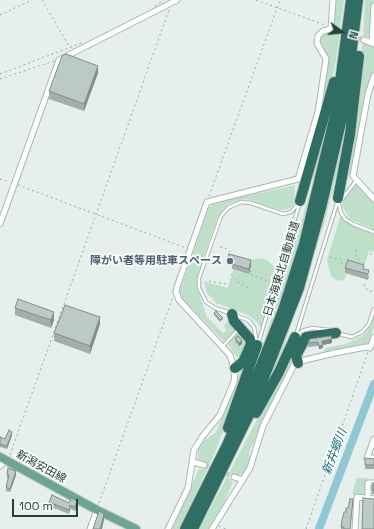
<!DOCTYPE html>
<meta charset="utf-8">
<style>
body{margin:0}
#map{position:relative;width:374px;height:529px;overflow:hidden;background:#e6efeb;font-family:"Space Grotesk",sans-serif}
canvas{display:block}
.north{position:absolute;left:322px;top:12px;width:40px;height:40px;-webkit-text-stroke:3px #f6fbf9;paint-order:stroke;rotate:105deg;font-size:11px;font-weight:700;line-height:16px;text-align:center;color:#24413a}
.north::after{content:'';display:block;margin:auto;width:14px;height:18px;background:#24413a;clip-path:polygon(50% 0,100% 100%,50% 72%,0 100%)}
.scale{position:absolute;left:12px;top:499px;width:66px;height:18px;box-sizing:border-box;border:2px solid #24413a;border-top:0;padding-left:5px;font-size:12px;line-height:14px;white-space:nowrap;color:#24413a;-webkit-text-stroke:3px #f6fbf9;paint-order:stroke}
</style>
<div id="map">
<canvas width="374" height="529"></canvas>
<div class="north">N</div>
<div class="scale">100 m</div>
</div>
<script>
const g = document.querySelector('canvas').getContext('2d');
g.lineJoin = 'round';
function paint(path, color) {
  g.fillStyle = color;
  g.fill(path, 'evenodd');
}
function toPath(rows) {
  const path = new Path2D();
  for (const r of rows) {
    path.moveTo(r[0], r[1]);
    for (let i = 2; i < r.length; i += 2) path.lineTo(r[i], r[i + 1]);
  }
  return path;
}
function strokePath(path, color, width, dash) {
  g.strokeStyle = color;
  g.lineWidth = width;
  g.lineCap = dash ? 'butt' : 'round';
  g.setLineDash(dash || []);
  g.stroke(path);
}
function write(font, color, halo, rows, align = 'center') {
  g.font = font + ' "Space Grotesk","Noto Sans JP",sans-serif';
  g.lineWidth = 4;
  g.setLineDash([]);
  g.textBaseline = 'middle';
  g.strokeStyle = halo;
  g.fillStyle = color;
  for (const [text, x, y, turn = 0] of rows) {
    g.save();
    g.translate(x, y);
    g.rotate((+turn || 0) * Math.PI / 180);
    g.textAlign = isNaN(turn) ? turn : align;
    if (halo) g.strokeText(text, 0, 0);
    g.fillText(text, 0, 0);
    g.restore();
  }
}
paint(toPath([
 [335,0,344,0,340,28,334,25],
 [365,0,374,0,372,35,369,37,363,36],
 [330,30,340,33,336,60,329,92,304,181,299,182,312,136,328,58,320,39,322,33],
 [363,40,374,45,374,72,366,95,352,177,347,172],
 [355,72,350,121,324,224,278,364,260,400,292,319,322,225,339,154],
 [335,92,329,124,302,235,281,300,246,392,275,309,314,179,309,180],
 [356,184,374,203,374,229,350,219,343,208,342,203,353,186],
 [295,185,294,205,288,209,281,210,246,199,229,204,221,212,217,219,199,270,197,288,207,317,223,333,226,331,224,325,230,319,239,329,224,341,181,298,180,294,180,290,209,208,213,204,223,201],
 [341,214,353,225,374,234,374,252,369,251,363,270,348,265,345,279,338,281,331,276,327,260],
 [259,258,267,260,274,266,276,277,261,328,257,322,248,315,216,303,207,293,204,281,228,288,233,270,249,274,251,260],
 [374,316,374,327,368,343,323,353,325,348,345,344,361,337,367,331],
 [238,333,240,333,249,342,242,360,237,357,228,345,231,339],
 [292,361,249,452,250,462,245,472,238,476,229,473,287,362],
 [243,366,247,369,216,450,209,465,202,463,198,459,198,449,201,443,216,432],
 [199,469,207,469,197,492,179,529,172,529],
 [227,477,233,482,223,506,210,529,199,529],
 [357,478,367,478,366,494,352,494]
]), '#bee0c8');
strokePath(toPath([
 [319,529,374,384]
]), '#8dc8d4', 8);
strokePath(toPath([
 [337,31,364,40],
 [204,465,234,477]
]), '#bfccc8', 5, [5, 2.5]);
const service = toPath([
 [342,199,356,181],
 [338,200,341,213,345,219,353,224,374,232],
 [230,313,215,308,206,302,199,288,199,278,221,216,228,208,241,202,251,203,283,214,291,212,299,203],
 [234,315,248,320,254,327,257,344],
 [339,334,352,337,362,332,369,324,374,309],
 [296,335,338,200],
 [296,336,302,331,312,328,329,330],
 [259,341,299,205],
 [223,346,236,332,240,331]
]);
const minor = toPath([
 [331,29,337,31],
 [364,40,374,44],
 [372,42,374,6],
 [374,76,368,94,353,176,374,199],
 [0,224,59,60,177,0],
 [374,439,367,458,374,458],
 [193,462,204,465],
 [0,466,6,460],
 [234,477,243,480],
 [368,498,368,483,374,483],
 [90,529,97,510],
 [168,529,188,488,194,450,202,437,220,415,234,382,235,372,230,355,179,300,176,292,177,287,207,202,298,179,318,112,326,59,317,43,318,36,323,31,331,29,333,0],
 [212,529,250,468,263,426,294,365,305,360,335,353,366,347,370,348,374,337],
 [355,529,357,497,374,499]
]);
const primary = toPath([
 [0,457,97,510,136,529]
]);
const motorway = toPath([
 [338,198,350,134,359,56],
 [300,201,334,82],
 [232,314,234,321,250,339,251,344,243,362,235,368],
 [298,363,296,356,306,337,336,333],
 [256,413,279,372,295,337],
 [228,428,257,345],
 [185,529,227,445,258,373,283,310,304,244,336,111,351,0],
 [193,529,251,411,299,288,321,208,345,105,358,0]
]);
strokePath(service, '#a8b7b2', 4.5);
strokePath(minor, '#a8b7b2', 7);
strokePath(primary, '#c2cac8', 10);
strokePath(motorway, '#c2cac8', 12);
strokePath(toPath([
 [42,0,70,48],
 [256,0,325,25],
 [155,6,164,0],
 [0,15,32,0],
 [0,74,84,42],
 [0,79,54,61],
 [0,179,9,182],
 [18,185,186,248],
 [209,196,280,0],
 [220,247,228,249,233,255],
 [356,250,356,256,365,265],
 [370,254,374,254],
 [330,257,342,260,341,263,346,264],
 [251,265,250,274,273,283],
 [231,274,239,283,251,289],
 [209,281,226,284],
 [364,284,367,290,374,292],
 [10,455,169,10],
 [99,503,173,297],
 [219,526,226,529],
 [306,529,368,352]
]), '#86b3a5', 1, [2, 3]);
strokePath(service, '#fff', 2.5);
strokePath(minor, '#fff', 5);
strokePath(primary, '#6aa596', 8);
strokePath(motorway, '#2f6e62', 10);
paint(toPath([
 [98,73,84,111,49,99,49,91],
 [228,257,251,260,251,265,249,274,232,269,232,263,228,262],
 [345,268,364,269,369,276,368,280,345,273],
 [15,308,54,320,51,328,15,315],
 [214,313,223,319,220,322,214,315],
 [100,324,90,354,54,341,54,333],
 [235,338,242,344,239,346,235,342],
 [310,339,332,343,323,345,323,348,319,349,318,346,308,347,308,343],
 [12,435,7,449,0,447,0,437,5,439],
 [365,458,374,459,374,469,365,469],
 [7,475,16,475,10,492,6,491,6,487,8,479,7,478],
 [372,483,374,483,374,494,372,494],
 [49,502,69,503,77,505,75,511,70,509,69,514,49,506],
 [353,503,350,529,341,529,341,527,348,508]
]), '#a1aea9');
paint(toPath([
 [98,66,98,73,84,111,84,104],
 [251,260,251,265,249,274,249,269],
 [54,312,54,320,51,328,51,320],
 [100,317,100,324,90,354,90,346],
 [332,339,332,343,323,345,323,348,319,349,319,346,322,341],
 [242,340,242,344,239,346,239,343],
 [12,432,12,435,7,449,7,446],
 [16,471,16,475,10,492,10,489],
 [77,501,77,505,75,511,75,507],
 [70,505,70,509,69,514,69,510],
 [104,514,104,520,102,529,100,529]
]), '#838d89');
const building = toPath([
 [66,54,98,66,84,104,49,91,62,56,66,54],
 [229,254,251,260,249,269,232,264,234,258,228,257,229,254],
 [348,260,364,265,363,269,369,270,368,274,345,268,348,260],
 [18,299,54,312,51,320,15,308,18,299],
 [65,305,100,317,90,346,54,333,65,305],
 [216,311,223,318,220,320,214,313,216,311],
 [238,336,242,340,239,343,235,338,238,336],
 [331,336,332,339,322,341,323,345,319,346,318,342,308,343,310,339,331,336],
 [9,430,12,432,7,446,0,444,0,437,5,439,9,430],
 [365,458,374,459,374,465,365,465,365,458],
 [8,468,16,471,10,489,6,487,9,475,7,475,8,468],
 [372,483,374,483,374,490,372,490,372,483],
 [52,495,69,503,71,498,77,501,75,507,70,505,69,510,49,502,52,495],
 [363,498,374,499,374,529,362,529,363,498],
 [350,499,353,499,350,529,344,529,344,527,341,527,342,520,344,512,346,512,346,508,348,508,350,499],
 [99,511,104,514,100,529,93,529,99,511]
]);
paint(building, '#bbcac4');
strokePath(building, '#838d89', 1);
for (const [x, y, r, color] of [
 [230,261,4,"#5c6f8a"]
]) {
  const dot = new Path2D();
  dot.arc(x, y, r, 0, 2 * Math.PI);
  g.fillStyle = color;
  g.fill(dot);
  strokePath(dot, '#f6fbf9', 1.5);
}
write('bold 11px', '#4e5e75', '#f6fbf9', [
 ["障がい者等用駐車スペース",222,261]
], 'right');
write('11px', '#24413a', '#f6fbf9', [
 ["日本海東北自動車道",282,269,-73],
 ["新潟安田線",41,467,29]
]);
write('italic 12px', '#1c6d7f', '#f6fbf9', [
 ["新井郷川",335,452,-69]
]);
</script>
